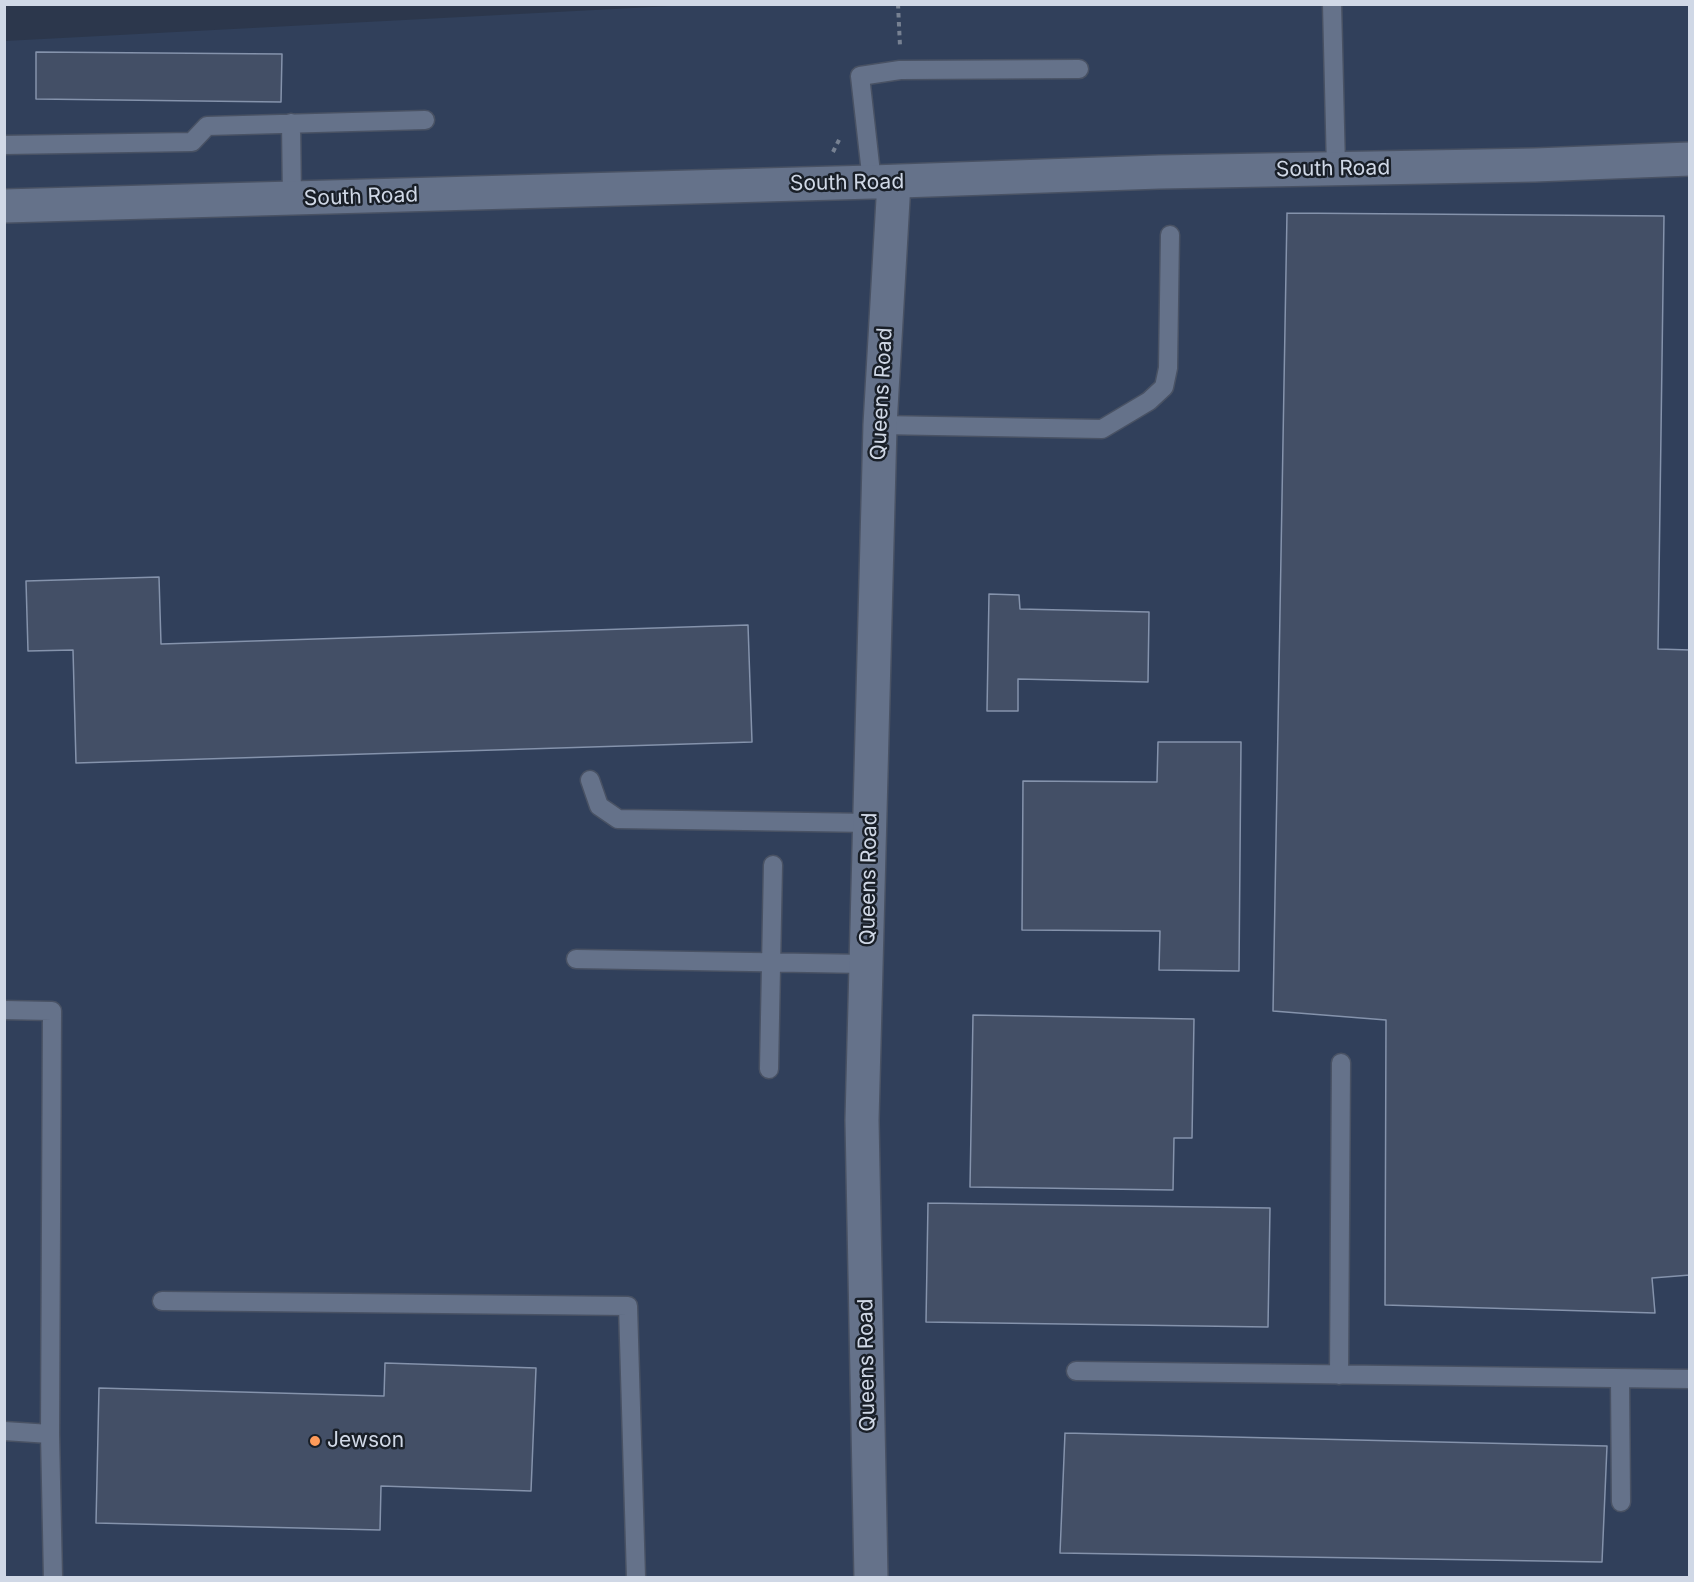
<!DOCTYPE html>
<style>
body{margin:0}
#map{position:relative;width:1694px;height:1582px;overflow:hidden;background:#2c374c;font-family:Inter,sans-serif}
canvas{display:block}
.frame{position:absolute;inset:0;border:6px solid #d0d8e6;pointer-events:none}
</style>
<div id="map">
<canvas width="1694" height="1582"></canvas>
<div class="frame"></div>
</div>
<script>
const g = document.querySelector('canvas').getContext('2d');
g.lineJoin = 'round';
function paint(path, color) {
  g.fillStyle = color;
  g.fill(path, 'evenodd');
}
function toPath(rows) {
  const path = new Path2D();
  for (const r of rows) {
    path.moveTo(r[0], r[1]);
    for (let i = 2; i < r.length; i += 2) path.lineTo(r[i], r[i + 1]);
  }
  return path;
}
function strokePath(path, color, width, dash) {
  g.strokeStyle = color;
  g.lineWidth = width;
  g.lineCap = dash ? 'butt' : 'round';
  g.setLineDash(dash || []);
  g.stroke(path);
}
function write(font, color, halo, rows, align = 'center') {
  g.font = font + ' Inter,sans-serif';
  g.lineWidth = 5;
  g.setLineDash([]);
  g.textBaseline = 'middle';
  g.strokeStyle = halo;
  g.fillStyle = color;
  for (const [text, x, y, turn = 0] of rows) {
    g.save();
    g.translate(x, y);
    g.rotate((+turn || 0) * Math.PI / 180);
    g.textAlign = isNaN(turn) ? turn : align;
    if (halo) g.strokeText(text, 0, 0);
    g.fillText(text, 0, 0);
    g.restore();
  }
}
paint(toPath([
 [709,4,1689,5,1689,1577,5,1578,5,41]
]), '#31405b');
const building = toPath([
 [36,52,282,54,281,102,36,99,36,52],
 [1287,213,1664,216,1658,649,1690,650,1690,1275,1652,1278,1655,1313,1385,1305,1386,1020,1273,1011,1287,213],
 [159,577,161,644,748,625,752,742,76,763,73,650,28,651,26,581,159,577],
 [989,594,1019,595,1020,609,1149,612,1148,682,1018,679,1018,711,987,711,989,594],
 [1158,742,1241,742,1239,971,1159,970,1160,931,1022,930,1023,781,1157,782,1158,742],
 [973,1015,1194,1019,1192,1138,1174,1138,1173,1190,970,1187,973,1015],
 [928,1203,1270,1208,1268,1327,926,1322,928,1203],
 [385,1363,536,1368,531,1491,381,1486,380,1530,96,1523,99,1388,384,1396,385,1363],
 [1065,1433,1607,1446,1602,1562,1060,1553,1065,1433]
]);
paint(building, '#434f66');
strokePath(building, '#8593ac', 1.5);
const service = toPath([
 [1332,4,1336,168],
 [291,123,292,199],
 [4,145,192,142,207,126,425,120],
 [872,182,860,76,900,70,1079,69],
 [880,425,1102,429,1149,401,1164,387,1168,368,1170,235],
 [590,780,599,806,618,819,870,823],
 [576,959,866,964],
 [4,1010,52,1011,50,1434,53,1578],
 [769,1069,773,865],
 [162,1301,628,1306,636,1578],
 [1076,1371,1690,1379],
 [1339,1375,1341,1063],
 [1620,1379,1621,1502],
 [4,1431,50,1434]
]);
const minor = toPath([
 [4,206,872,182,1159,172,1535,165,1690,159],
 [871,1578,862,1120,880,425,894,182]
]);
strokePath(service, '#495264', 21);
strokePath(minor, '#495264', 36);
strokePath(toPath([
 [898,4,900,46],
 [833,152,840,138]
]), '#778192', 4, [4.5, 4.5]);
strokePath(service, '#65728a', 18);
strokePath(minor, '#65728a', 33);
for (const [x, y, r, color] of [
 [315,1441,6,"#ff9b5a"]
]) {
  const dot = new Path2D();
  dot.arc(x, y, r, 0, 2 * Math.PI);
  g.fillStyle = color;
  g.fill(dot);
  strokePath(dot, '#191f28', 2);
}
write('21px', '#d0d8e6', '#191f28', [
 ["South Road",1333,169,-1],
 ["South Road",847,183,-1],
 ["South Road",361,197,-2],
 ["Queens Road",882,394,-87],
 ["Queens Road",869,879,-89],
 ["Queens Road",867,1365,-91]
]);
write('21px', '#d0d8e6', '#191f28', [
 ["Jewson",327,1441]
], 'left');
</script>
